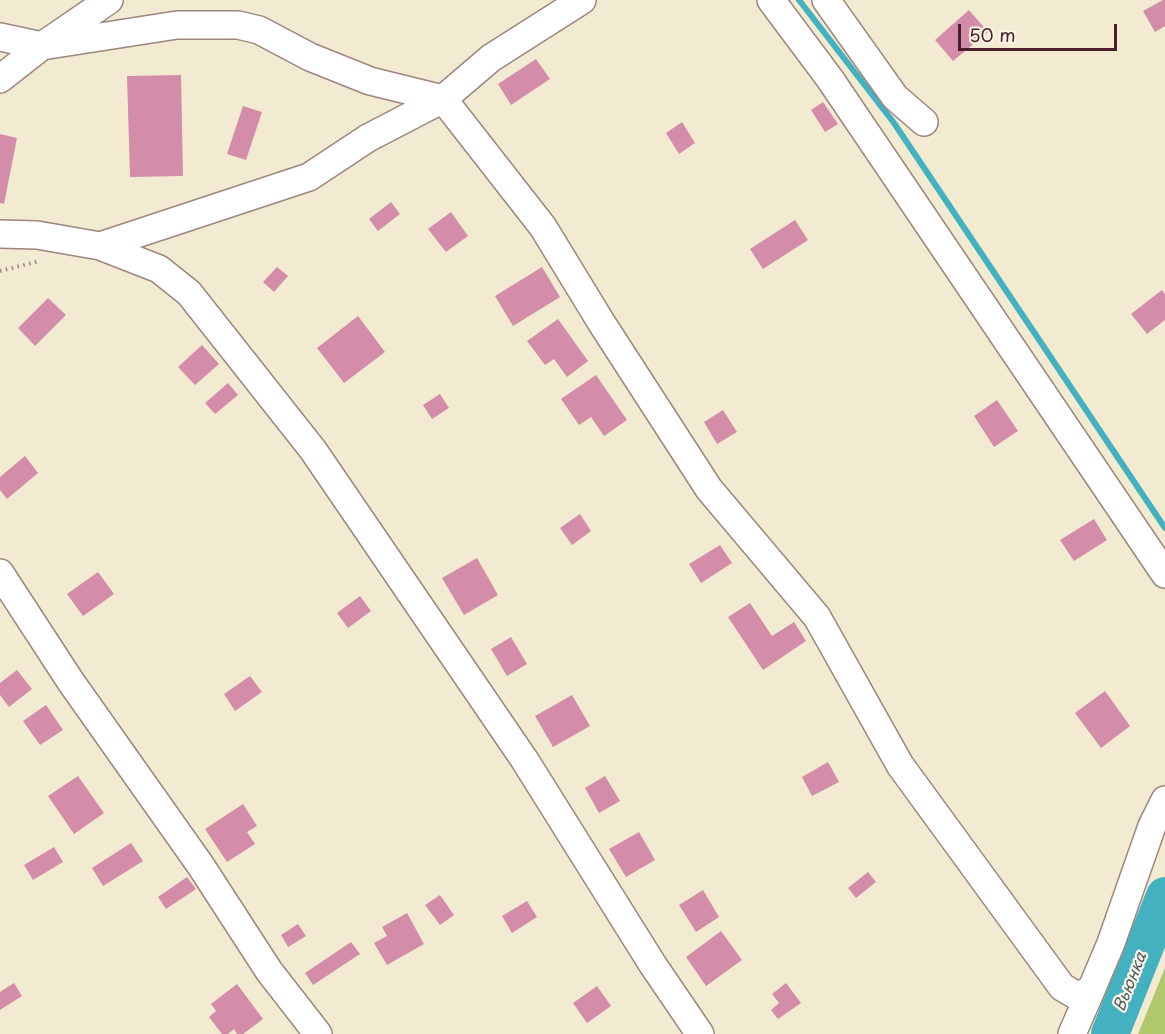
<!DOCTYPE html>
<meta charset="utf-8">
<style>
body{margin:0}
#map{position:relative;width:1165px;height:1034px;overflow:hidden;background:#f2ebd1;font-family:"Playpen Sans",sans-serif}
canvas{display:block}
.scale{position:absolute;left:958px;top:24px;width:159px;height:27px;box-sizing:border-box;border:3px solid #4a1f2b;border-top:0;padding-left:8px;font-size:18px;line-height:21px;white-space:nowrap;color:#4a1f2b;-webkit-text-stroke:4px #fcf5e5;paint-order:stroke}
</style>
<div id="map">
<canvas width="1165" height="1034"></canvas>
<div class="scale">50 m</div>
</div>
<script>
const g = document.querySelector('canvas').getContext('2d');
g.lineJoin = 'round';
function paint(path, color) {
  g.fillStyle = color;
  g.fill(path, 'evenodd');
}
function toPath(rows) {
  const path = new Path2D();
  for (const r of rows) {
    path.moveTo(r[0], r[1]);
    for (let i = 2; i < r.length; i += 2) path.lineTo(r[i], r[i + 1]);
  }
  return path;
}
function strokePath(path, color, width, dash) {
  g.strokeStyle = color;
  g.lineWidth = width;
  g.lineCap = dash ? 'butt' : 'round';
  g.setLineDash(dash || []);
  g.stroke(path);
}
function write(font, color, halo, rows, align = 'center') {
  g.font = font + ' "Playpen Sans",sans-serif';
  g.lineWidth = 4.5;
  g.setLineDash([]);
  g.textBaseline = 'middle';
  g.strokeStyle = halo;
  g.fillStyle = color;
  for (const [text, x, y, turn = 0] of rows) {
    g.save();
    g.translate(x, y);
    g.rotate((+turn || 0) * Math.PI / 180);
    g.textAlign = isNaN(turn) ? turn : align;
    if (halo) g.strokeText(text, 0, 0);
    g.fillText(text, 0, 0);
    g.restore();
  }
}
paint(toPath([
 [1165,968,1165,1034,1138,1034]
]), '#b0c76c');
strokePath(toPath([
 [799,0,894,123,1165,528]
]), '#44b1c1', 6);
strokePath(toPath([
 [1110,1034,1165,896]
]), '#44b1c1', 38);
paint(toPath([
 [1163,0,1165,0,1165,26,1155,32,1143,11],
 [969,10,988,32,953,61,935,40],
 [536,59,550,79,511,105,498,84],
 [181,75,183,176,130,177,127,76],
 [823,102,838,124,825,132,811,110],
 [243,106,262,112,246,160,227,154],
 [682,122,695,143,679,154,666,133],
 [0,134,17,138,4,204,0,203],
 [391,202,400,214,378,231,369,219],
 [451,212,468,236,446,252,428,229],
 [795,220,808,240,763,269,750,249],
 [277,267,288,276,274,292,263,282],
 [542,267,560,297,513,326,495,296],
 [1162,290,1165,294,1165,320,1147,334,1131,314],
 [48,298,66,315,35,346,18,328],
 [358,316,385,352,344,383,317,348],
 [558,319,588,361,567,377,554,359,545,365,527,341],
 [202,345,219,364,195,385,178,367],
 [596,375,627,420,604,436,591,417,579,425,561,399],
 [228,383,238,395,215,414,205,403],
 [440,394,449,408,432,419,423,405],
 [997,400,1018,431,994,447,974,416],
 [723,410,737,432,717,444,704,422],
 [25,456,38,473,7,499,0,490,0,477],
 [580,514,591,531,572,545,560,528],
 [1094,519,1107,540,1074,561,1060,540],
 [720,545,732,563,701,583,689,564],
 [477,558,498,595,464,615,442,578],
 [98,572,114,594,83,616,67,594],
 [360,596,371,611,348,628,337,613],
 [750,603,772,636,794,622,806,641,763,670,728,617],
 [511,637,527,664,507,676,491,649],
 [17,670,32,689,9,707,0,695,0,683],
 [250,676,262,692,235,711,224,694],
 [1105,691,1130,726,1101,748,1075,713],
 [572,695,590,726,553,747,535,716],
 [46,705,63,730,40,745,23,721],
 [828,762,839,782,812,796,802,777],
 [78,776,104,813,74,834,48,796],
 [605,776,620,801,599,813,585,788],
 [243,804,257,826,247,832,255,844,227,862,205,829],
 [639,832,655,860,626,877,609,849],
 [131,843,143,861,103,886,92,868],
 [54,847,63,862,33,880,24,865],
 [868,872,876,882,856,898,848,888],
 [187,877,196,889,166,909,158,897],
 [703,890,719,917,696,932,679,905],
 [440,895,454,915,440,925,425,905],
 [527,901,537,917,512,933,502,916],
 [407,913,424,944,387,965,374,943,387,936,382,927],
 [298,924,306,936,288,947,281,935],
 [721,931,742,960,706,986,686,957],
 [351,942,360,954,313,985,305,973],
 [14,983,22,996,0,1010,0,992],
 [786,983,801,1003,778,1019,771,1010,779,1003,772,994],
 [237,984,263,1019,243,1034,237,1034,234,1029,228,1034,222,1034,209,1017,216,1011,211,1004],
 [597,986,611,1006,587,1023,573,1003]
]), '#d38da8');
const minor = toPath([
 [771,0,830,79,1165,574],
 [826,0,895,97,924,122],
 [0,37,42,46,109,0],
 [0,79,42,46,177,25,238,25,259,30,310,57,370,81,443,99,543,227,601,322,709,489,817,617,900,765,1062,987,1079,997,1092,988,1111,943,1152,826,1165,800],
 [0,234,37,235,100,246,159,269,189,293,313,450,524,759,653,965,700,1034],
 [100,246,309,177,368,138,443,99,491,58,582,0],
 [0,573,71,682,201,866,269,971,318,1034],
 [1072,1034,1092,988]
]);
strokePath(minor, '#9e857e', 30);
strokePath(toPath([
 [0,271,40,261]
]), '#9e857e', 4, [1.5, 4.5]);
strokePath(minor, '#fff', 27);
write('italic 16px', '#485967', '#fcf5e5', [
 ["Вьюнка",1131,982,-68]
]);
</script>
